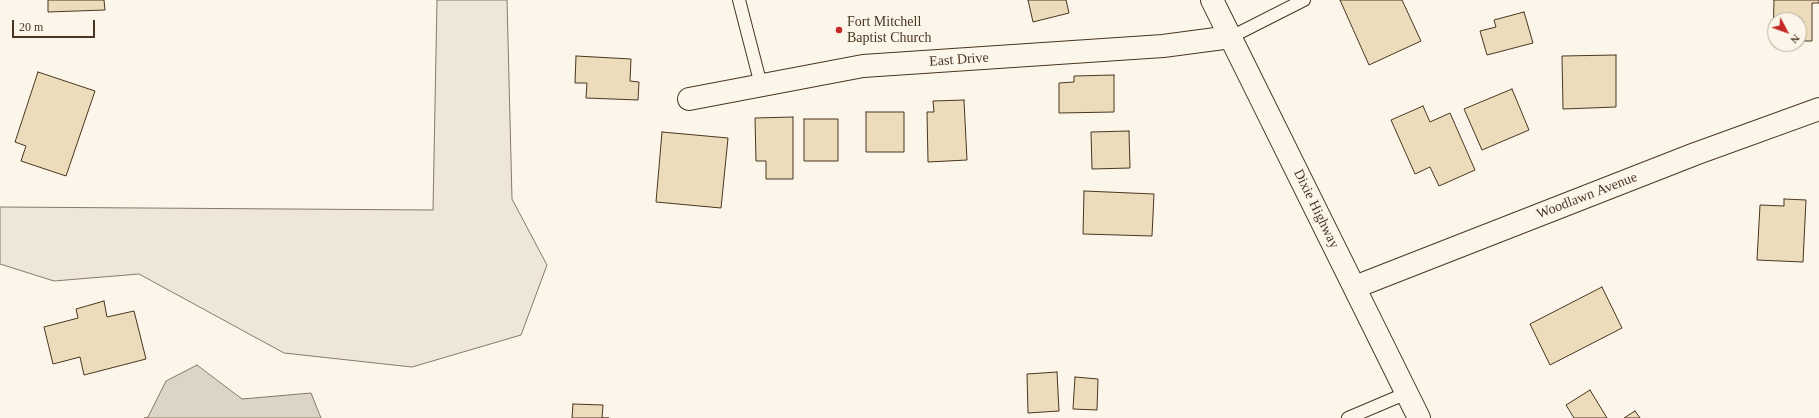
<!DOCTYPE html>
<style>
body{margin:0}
#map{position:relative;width:1819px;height:418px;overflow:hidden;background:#fbf6e9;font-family:"Times New Roman",serif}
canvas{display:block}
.north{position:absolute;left:1767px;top:12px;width:40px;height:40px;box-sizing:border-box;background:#fbf6e9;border:1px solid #b4a999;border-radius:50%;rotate:131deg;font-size:11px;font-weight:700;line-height:16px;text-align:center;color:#4a3520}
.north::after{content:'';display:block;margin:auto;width:14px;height:18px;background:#c62828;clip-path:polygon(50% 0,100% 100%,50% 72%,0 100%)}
.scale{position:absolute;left:12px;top:20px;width:83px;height:18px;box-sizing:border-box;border:2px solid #4a3520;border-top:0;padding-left:5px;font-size:12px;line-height:14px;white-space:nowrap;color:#4a3520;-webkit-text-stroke:3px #fbf6e9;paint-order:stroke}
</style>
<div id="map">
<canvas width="1819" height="418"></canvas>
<div class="north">N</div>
<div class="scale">20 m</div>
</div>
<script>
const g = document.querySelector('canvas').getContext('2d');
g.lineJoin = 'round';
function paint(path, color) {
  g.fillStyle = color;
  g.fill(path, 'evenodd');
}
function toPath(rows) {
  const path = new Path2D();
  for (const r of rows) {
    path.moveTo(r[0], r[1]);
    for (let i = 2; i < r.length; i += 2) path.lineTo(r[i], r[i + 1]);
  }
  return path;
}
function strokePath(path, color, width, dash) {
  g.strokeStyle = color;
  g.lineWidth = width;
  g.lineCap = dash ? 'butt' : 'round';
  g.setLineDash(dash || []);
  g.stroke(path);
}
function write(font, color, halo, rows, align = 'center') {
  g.font = font + ' "Times New Roman",serif';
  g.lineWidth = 3;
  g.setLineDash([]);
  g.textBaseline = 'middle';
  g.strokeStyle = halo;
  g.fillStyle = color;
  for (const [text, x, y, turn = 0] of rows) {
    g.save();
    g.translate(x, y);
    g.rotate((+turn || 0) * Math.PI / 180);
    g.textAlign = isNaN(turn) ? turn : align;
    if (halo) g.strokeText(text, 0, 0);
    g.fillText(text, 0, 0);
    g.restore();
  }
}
const green = toPath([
 [437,0,507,0,512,199,547,265,521,335,412,367,284,353,139,274,54,281,0,264,0,207,433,210,437,0]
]);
paint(green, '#ede6d9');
strokePath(green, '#887966', 1);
const water = toPath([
 [197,365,242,399,311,393,321,418,144,418,148,417,166,381,197,365]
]);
paint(water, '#dcd4c6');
strokePath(water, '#887966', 1);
const building = toPath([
 [48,0,104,0,105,10,48,12,48,0],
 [1028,0,1066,0,1069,13,1033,22,1028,0],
 [1340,0,1402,0,1421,41,1369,65,1340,0],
 [1774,0,1819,0,1819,3,1812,3,1812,41,1799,41,1799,20,1775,20,1775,41,1773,41,1774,0],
 [1524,12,1533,43,1487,55,1480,31,1496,27,1494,20,1524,12],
 [1616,55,1616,107,1563,109,1562,56,1616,55],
 [576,56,631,59,630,81,639,82,638,100,586,98,587,83,575,83,576,56],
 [38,72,95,91,66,176,21,161,26,146,15,142,38,72],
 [1114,75,1114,112,1059,113,1059,83,1074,82,1074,76,1114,75],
 [1512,89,1529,130,1482,150,1464,109,1512,89],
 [964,100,967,160,928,162,927,112,934,112,933,101,964,100],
 [1423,106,1430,122,1450,113,1475,170,1439,186,1430,167,1415,174,1391,120,1423,106],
 [866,112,904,112,904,152,866,152,866,112],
 [793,117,793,179,766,179,766,161,756,161,755,118,793,117],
 [804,119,838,119,838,161,804,161,804,119],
 [1129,131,1130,168,1092,169,1091,132,1129,131],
 [662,132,728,138,721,208,656,202,662,132],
 [1084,191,1154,194,1152,236,1083,234,1084,191],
 [1784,199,1806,200,1803,262,1757,260,1760,205,1784,206,1784,199],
 [1602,287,1622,328,1550,365,1530,324,1602,287],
 [104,301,107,317,134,311,146,359,84,375,80,357,53,364,44,327,78,318,76,309,104,301],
 [1057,372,1059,411,1028,413,1027,374,1057,372],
 [1075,377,1098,379,1097,410,1073,409,1075,377],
 [1590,390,1607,418,1574,418,1566,405,1590,390],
 [573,404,603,405,602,418,609,418,572,418,573,404],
 [1635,411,1640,418,1624,418,1635,411]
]);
paint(building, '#ecdcbc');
strokePath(building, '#4a3520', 1);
const lane = toPath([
 [739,0,761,85],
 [1231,37,1304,0],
 [1348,418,1407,393]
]);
const street = toPath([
 [689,99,863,66,1163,46,1231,37],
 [1355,287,1695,154,1819,109]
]);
const primary = toPath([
 [1212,0,1419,418]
]);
strokePath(lane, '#4a3520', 14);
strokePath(street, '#4a3520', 24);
strokePath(primary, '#4a3520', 24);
strokePath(lane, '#fbf6e9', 12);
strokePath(street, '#fbf6e9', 22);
strokePath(primary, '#fbf6e9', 22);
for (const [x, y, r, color] of [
 [839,30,4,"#c62828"]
]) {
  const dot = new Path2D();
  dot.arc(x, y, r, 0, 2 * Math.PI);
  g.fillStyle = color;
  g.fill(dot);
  strokePath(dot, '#fbf6e9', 1.5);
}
write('14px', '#4a3520', '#fbf6e9', [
 ["Fort Mitchell",847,22],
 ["Baptist Church",847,38]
], 'left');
write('14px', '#4a3520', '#fbf6e9', [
 ["East Drive",959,60,-4],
 ["Woodlawn Avenue",1587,196,-21],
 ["Dixie Highway",1316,209,64]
]);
</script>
